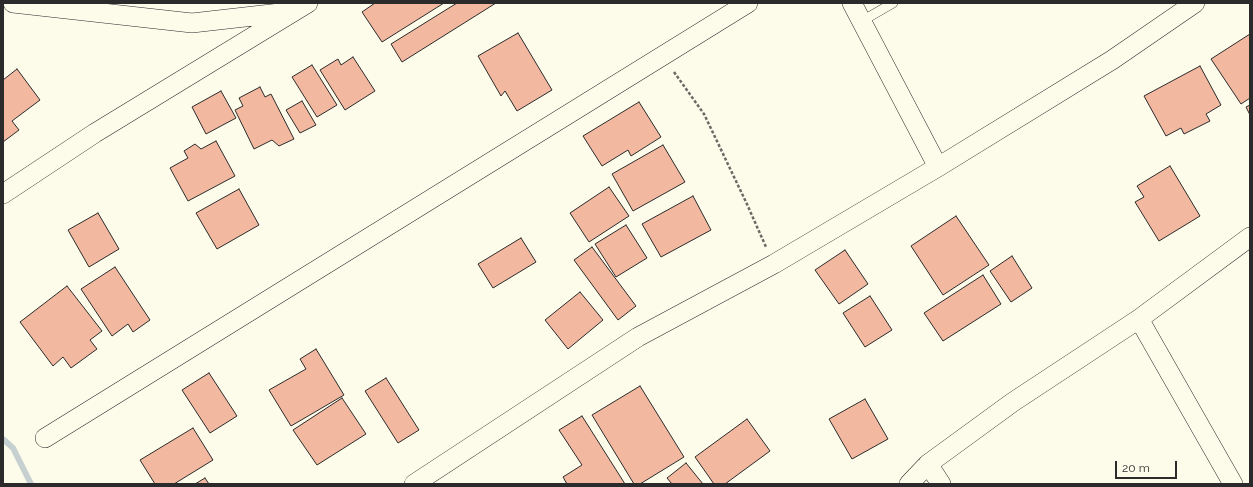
<!DOCTYPE html>
<style>
body{margin:0}
#map{position:relative;width:1253px;height:487px;overflow:hidden;background:#fdfbea;font-family:Raleway,sans-serif}
canvas{display:block}
.frame{position:absolute;inset:0;border:4px solid #2b2b2b;pointer-events:none}
.scale{position:absolute;left:1115px;top:461px;width:62px;height:18px;box-sizing:border-box;border:2px solid #2b2b2b;border-top:0;padding-left:5px;font-size:12px;line-height:14px;white-space:nowrap;color:#2b2b2b;-webkit-text-stroke:3px #fdfbea;paint-order:stroke}
</style>
<div id="map">
<canvas width="1253" height="487"></canvas>
<div class="frame"></div>
<div class="scale">20 m</div>
</div>
<script>
const g = document.querySelector('canvas').getContext('2d');
g.lineJoin = 'round';
function toPath(rows) {
  const path = new Path2D();
  for (const r of rows) {
    path.moveTo(r[0], r[1]);
    for (let i = 2; i < r.length; i += 2) path.lineTo(r[i], r[i + 1]);
  }
  return path;
}
function strokePath(path, color, width, dash) {
  g.strokeStyle = color;
  g.lineWidth = width;
  g.lineCap = dash ? 'butt' : 'round';
  g.setLineDash(dash || []);
  g.stroke(path);
}
function paint(path, color) {
  g.fillStyle = color;
  g.fill(path, 'evenodd');
}
strokePath(toPath([
 [3,439,13,448,31,484]
]), '#c7d0d0', 6);
const building = toPath([
 [375,3,444,3,382,42,362,12,375,3],
 [457,3,496,3,402,62,391,44,457,3],
 [518,33,552,90,517,111,505,91,501,96,478,56,518,33],
 [1250,34,1250,98,1241,104,1211,59,1250,34],
 [353,57,375,91,345,110,320,70,338,59,341,65,353,57],
 [312,65,337,105,317,117,292,77,312,65],
 [1200,66,1221,105,1206,114,1210,121,1184,134,1181,128,1166,136,1144,96,1200,66],
 [17,69,40,100,12,121,19,130,3,142,3,80,17,69],
 [260,87,265,97,271,94,294,139,279,146,272,140,254,149,235,110,243,106,239,98,260,87],
 [221,91,236,118,206,134,192,107,221,91],
 [302,101,316,125,300,133,286,110,302,101],
 [639,102,661,137,631,156,628,150,602,166,583,136,639,102],
 [1250,105,1250,115,1246,107,1250,105],
 [216,141,235,176,188,201,170,168,188,158,184,151,195,144,201,149,216,141],
 [663,145,685,182,633,211,612,174,663,145],
 [1170,166,1200,216,1159,241,1135,202,1144,197,1137,186,1170,166],
 [609,187,629,216,589,242,570,213,609,187],
 [239,189,259,225,217,249,196,213,239,189],
 [693,196,711,230,661,257,642,224,693,196],
 [98,213,119,249,89,267,68,230,98,213],
 [956,216,989,265,943,295,911,246,956,216],
 [626,225,647,258,616,277,595,244,626,225],
 [521,238,536,262,493,288,478,264,521,238],
 [592,247,636,306,618,320,574,260,592,247],
 [845,250,868,284,839,304,815,270,845,250],
 [1012,256,1032,288,1011,302,990,271,1012,256],
 [115,267,150,320,133,332,128,324,112,336,81,289,115,267],
 [983,275,1001,304,943,341,924,313,983,275],
 [67,286,102,331,90,340,97,349,71,368,63,357,53,366,20,322,67,286],
 [580,292,603,320,568,349,545,320,580,292],
 [870,296,892,330,865,347,843,313,870,296],
 [316,349,344,395,291,426,269,390,306,369,300,359,316,349],
 [209,373,237,416,210,433,182,390,209,373],
 [386,378,419,430,398,443,365,391,386,378],
 [640,386,684,457,640,484,634,484,592,415,640,386],
 [342,398,366,434,317,465,293,430,342,398],
 [865,399,888,439,852,459,829,419,865,399],
 [582,416,625,484,567,484,563,477,582,465,559,430,582,416],
 [747,419,770,451,725,484,714,484,695,457,747,419],
 [193,428,213,460,174,484,155,484,140,460,193,428],
 [686,463,703,484,672,484,667,478,686,463],
 [205,478,209,484,195,484,205,478]
]);
paint(building, '#f2b8a0');
strokePath(building, '#2b2b2b', 1);
const lane = toPath([
 [862,21,893,3]
]);
const street = toPath([
 [13,3,192,23,289,12],
 [852,3,938,167],
 [3,194,95,133,308,3],
 [1139,319,1233,484],
 [45,438,748,3],
 [928,464,941,484],
 [414,484,638,337,774,264,938,167,1112,60,1195,3],
 [909,484,928,464,1013,402,1139,319,1250,237]
]);
strokePath(lane, '#2b2b2b', 10);
strokePath(street, '#2b2b2b', 20);
strokePath(toPath([
 [674,72,704,114,746,202,766,247]
]), '#6a6964', 2.5, [3, 2]);
strokePath(lane, '#fdfbea', 9);
strokePath(street, '#fdfbea', 19);
</script>
